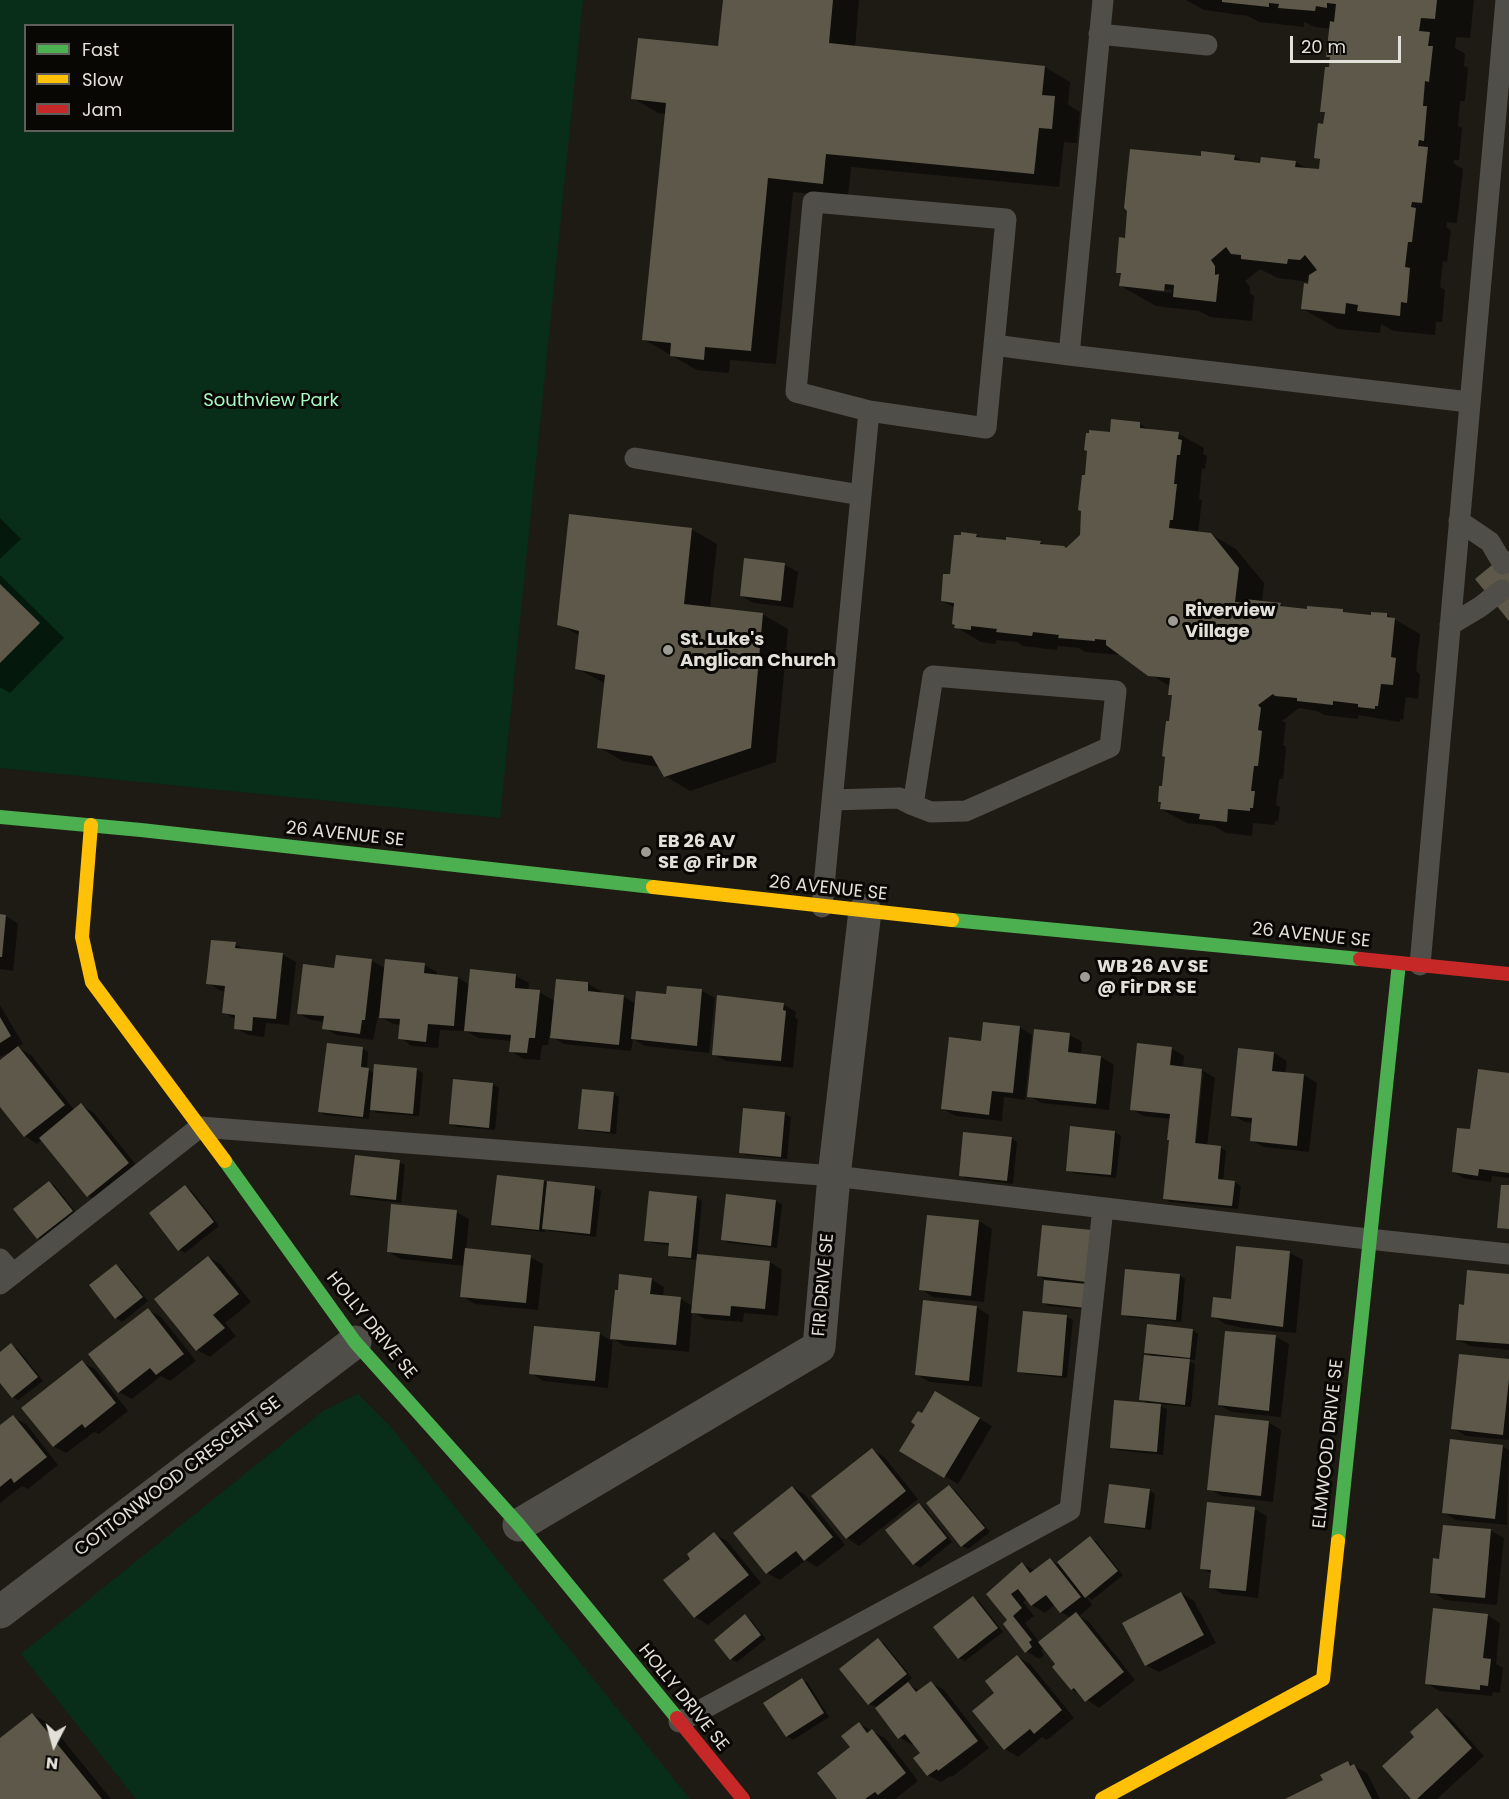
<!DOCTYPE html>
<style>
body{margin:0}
#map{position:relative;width:1509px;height:1799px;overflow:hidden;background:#1e1b14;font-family:Poppins,sans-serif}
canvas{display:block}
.legend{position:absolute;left:24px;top:24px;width:210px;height:108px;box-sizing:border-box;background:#090704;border:2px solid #605e59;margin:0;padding:8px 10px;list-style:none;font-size:18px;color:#e2e0d8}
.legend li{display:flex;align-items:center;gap:12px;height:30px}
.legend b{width:30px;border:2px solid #605e59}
.north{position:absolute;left:24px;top:1715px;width:60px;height:60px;-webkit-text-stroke:4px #090704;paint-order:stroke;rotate:186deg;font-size:16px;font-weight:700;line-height:24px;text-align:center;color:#e2e0d8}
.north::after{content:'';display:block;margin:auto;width:21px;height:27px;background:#e2e0d8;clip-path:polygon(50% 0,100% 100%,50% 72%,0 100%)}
.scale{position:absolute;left:1290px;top:36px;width:111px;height:27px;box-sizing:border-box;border:3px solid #e2e0d8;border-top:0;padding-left:8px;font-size:18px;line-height:21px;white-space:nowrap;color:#e2e0d8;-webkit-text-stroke:4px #090704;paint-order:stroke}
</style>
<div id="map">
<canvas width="1509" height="1799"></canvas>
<ul class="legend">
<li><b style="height:8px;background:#4caf50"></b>Fast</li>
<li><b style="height:8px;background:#ffc107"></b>Slow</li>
<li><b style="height:8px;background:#c62828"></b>Jam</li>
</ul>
<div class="north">N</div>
<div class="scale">20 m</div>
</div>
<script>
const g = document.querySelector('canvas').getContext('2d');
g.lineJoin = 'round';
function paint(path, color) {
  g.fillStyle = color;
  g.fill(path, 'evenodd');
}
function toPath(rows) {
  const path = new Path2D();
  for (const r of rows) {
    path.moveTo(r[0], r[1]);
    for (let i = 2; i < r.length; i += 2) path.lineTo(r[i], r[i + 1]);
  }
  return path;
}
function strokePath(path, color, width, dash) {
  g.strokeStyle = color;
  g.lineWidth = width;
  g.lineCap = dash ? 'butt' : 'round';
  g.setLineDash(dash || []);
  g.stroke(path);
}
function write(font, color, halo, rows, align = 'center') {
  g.font = font + ' Poppins,sans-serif';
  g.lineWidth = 6;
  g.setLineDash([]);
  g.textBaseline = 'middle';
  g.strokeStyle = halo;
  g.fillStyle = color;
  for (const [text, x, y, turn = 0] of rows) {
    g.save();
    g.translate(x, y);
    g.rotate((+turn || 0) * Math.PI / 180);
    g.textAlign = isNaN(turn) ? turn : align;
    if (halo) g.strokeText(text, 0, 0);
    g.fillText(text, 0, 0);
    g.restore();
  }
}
paint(toPath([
 [0,0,583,0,500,818,0,768],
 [26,26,232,26,232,130,26,130],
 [358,1394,390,1426,690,1799,136,1799,21,1654,323,1411]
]), '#082d18');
paint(toPath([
 [725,0,859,0,855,48,1045,67,1070,82,1068,105,1080,112,1077,143,1064,142,1059,187,851,167,848,198,793,192,776,364,730,360,729,373,697,370,643,339,666,114,658,113,633,98,720,48],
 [1186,0,1474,0,1470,38,1456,37,1455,48,1465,54,1464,66,1468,68,1465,101,1460,101,1458,126,1462,128,1459,160,1454,160,1453,163,1463,169,1457,223,1447,222,1446,227,1451,230,1447,262,1443,261,1440,287,1445,290,1442,322,1436,322,1435,335,1394,331,1381,324,1380,333,1338,329,1303,309,1310,282,1278,278,1260,269,1245,281,1250,287,1250,294,1254,296,1252,321,1210,317,1199,311,1156,306,1121,286,1122,275,1118,272,1126,239,1202,158,1234,156,1245,162,1262,164,1295,162,1308,169,1321,170,1321,161,1316,157,1325,125,1326,113,1322,111,1331,69,1332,58,1328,56,1331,29,1315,27,1304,22,1304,27,1259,22,1248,16,1204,10],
 [1152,288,1172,290,1171,293,1152,291],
 [1140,424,1152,431,1179,434,1204,448,1203,454,1207,456,1205,469,1202,468,1199,499,1202,500,1198,533,1210,534,1236,549,1264,583,1262,602,1280,604,1288,609,1342,611,1349,615,1372,617,1387,615,1420,634,1416,671,1420,674,1418,699,1406,697,1403,720,1400,719,1400,722,1358,715,1358,719,1324,715,1317,711,1299,708,1282,721,1286,723,1283,745,1286,747,1283,779,1279,779,1276,805,1280,807,1278,822,1275,821,1275,825,1253,823,1252,836,1226,833,1214,826,1187,823,1161,809,1173,696,1170,694,1171,687,1120,655,1085,652,1079,648,1058,646,1057,650,1023,646,1017,642,996,640,996,644,981,642,956,627,955,608,942,601,951,576,976,535,983,539,1040,542,1047,546,1066,549,1082,536,1086,477,1111,434],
 [0,518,21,539,0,559],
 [691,529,717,544,710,609,762,614,788,629,776,762,690,791,665,776,659,767,623,761,598,747,606,684,576,668,580,636,559,624],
 [745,560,785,565,798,572,793,608,754,603,741,596],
 [0,575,64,638,10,693,0,687],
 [0,916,6,916,18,924,13,971,0,969],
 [235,944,248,951,283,955,296,962,289,1025,266,1023,264,1037,248,1035,236,1028,236,1020,224,1012,226,991,221,991,208,983],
 [371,960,386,969,424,965,437,972,437,976,458,978,470,985,471,971,516,976,529,983,528,991,539,992,555,1001,588,984,601,991,600,994,623,996,636,1004,667,996,668,987,702,991,715,998,709,1053,645,1046,633,1039,631,1051,564,1044,549,1035,548,1045,542,1045,540,1060,523,1059,511,1051,512,1041,478,1038,466,1031,440,1030,438,1048,412,1046,400,1038,401,1025,394,1024,378,1016,373,1040,337,1035,324,1028,325,1022,311,1020,298,1013,335,969],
 [783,1004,796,1012,795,1018,798,1019,793,1068,726,1061,713,1054],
 [0,1005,23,1044,17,1047,31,1055,75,1111,81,1105,94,1113,141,1171,101,1203,88,1196,42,1140,37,1144,25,1136,0,1105,0,1061,9,1054,8,1053,0,1057],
 [1019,1027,1032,1035,1025,1100,1004,1097,1002,1121,956,1116,943,1109,983,1042],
 [1070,1035,1082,1042,1081,1055,1101,1057,1114,1065,1109,1110,1042,1103,1029,1096],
 [362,1048,368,1052,367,1069,374,1073,417,1070,423,1073,419,1116,377,1113,370,1109,369,1119,325,1115,319,1111],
 [1171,1048,1184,1056,1183,1068,1202,1070,1215,1078,1207,1146,1221,1148,1226,1151,1223,1181,1235,1182,1241,1186,1238,1209,1170,1202,1164,1198,1171,1141,1171,1119,1144,1116,1131,1109],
 [1200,1074,1203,1074,1195,1151,1192,1150],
 [1274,1053,1287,1061,1285,1073,1304,1075,1317,1083,1309,1152,1264,1147,1251,1140,1253,1123,1245,1122,1232,1115],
 [1509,1074,1509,1178,1492,1176,1491,1182,1466,1179,1453,1172],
 [493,1084,499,1088,495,1130,457,1127,451,1123],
 [613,1093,619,1097,616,1134,586,1131,580,1128],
 [785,1114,791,1117,787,1159,746,1155,740,1152],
 [1071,1127,1115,1132,1121,1136,1116,1178,1073,1173,1067,1170],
 [1011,1138,1017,1142,1013,1184,966,1178,960,1175],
 [399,1162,405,1165,401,1203,358,1198,352,1195],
 [544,1181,549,1184,549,1182,595,1187,601,1191,596,1237,550,1231,545,1229,545,1232,499,1227,493,1224],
 [49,1182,55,1186,78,1215,44,1242,38,1238,15,1209],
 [185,1187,191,1190,219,1226,185,1253,179,1249],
 [728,1195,776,1201,782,1205,777,1248,729,1243,723,1239],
 [696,1197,702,1201,697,1255,770,1262,782,1270,778,1316,744,1313,743,1322,705,1319,692,1312,689,1352,625,1346,613,1339,608,1388,543,1381,531,1373,600,1334,612,1341,617,1292,651,1279,664,1287,663,1297,680,1299,693,1306,698,1260,675,1258,669,1255,670,1245,652,1243,646,1240],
 [456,1212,469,1219,466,1250,530,1257,543,1264,538,1310,475,1304,462,1296,465,1266,401,1259,388,1252],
 [979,1221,992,1229,984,1302,933,1297,921,1289],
 [1091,1231,1092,1284,1082,1283,1093,1289,1090,1310,1049,1306,1043,1302,1046,1280,1039,1276],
 [1237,1248,1290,1253,1303,1260,1296,1333,1243,1328,1225,1324,1213,1316,1232,1300],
 [208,1257,221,1265,251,1302,225,1323,236,1336,210,1357,197,1350],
 [116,1266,122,1269,148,1301,122,1322,116,1318,91,1286],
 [1179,1275,1185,1279,1181,1322,1128,1317,1122,1314],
 [1509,1276,1509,1350,1470,1346,1457,1339],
 [976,1307,989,1315,982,1387,930,1382,917,1375],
 [148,1310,161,1317,196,1361,170,1381,161,1376,132,1399,119,1392],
 [1067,1317,1073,1320,1067,1378,1025,1374,1019,1371],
 [1192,1330,1198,1334,1195,1360,1187,1360,1195,1364,1191,1407,1157,1404,1167,1409,1163,1455,1117,1450,1111,1447,1150,1405,1141,1399,1153,1357,1145,1352],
 [1227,1332,1276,1337,1289,1344,1281,1417,1232,1412,1219,1405],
 [11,1345,17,1348,43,1381,18,1400,13,1397,0,1380,0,1353],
 [1509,1361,1509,1440,1466,1436,1453,1428],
 [82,1362,95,1369,128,1411,99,1434,94,1432,66,1453,53,1446],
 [935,1393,992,1426,958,1484,901,1450],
 [13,1417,26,1424,58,1465,28,1489,22,1486,0,1503,0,1427],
 [1268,1422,1281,1430,1273,1502,1222,1496,1209,1489],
 [1502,1446,1509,1450,1507,1525,1456,1520,1444,1513],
 [873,1450,885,1458,918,1499,859,1546,847,1538],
 [950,1486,955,1490,990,1532,968,1549,962,1546,928,1503],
 [793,1487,805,1495,845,1545,817,1567,806,1560,780,1580,767,1573],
 [1149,1490,1155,1494,1151,1530,1112,1525,1106,1522],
 [919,1504,925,1508,952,1542,920,1568,914,1564,887,1530],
 [1254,1509,1267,1516,1258,1598,1223,1594,1210,1587,1212,1574,1201,1568],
 [1491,1531,1504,1538,1497,1605,1445,1600,1432,1592,1441,1560],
 [714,1534,727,1541,761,1583,708,1625,695,1617,665,1580,692,1559],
 [1090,1538,1096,1541,1123,1575,1092,1600,1086,1596,1092,1605,1079,1616,1089,1622,1135,1680,1099,1708,1072,1689,1058,1664,1045,1648,1041,1650,1044,1655,1039,1659,1026,1651,1009,1620,988,1594,1023,1564,1035,1571,1050,1560,1057,1564],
 [1027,1599,1032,1605,1045,1613,1055,1604,1061,1612,1071,1618,1040,1643,1025,1623,1034,1616,1023,1602],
 [1181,1593,1194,1601,1216,1643,1159,1672,1146,1665],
 [973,1598,979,1601,1003,1632,965,1661,959,1658],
 [1487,1615,1500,1623,1496,1664,1503,1668,1500,1693,1493,1692,1492,1696,1439,1691,1427,1683],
 [746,1616,751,1620,766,1639,737,1662,731,1659],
 [878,1640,884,1643,912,1678,906,1683,920,1691,931,1683,944,1690,989,1748,952,1777,950,1776,941,1782,928,1775,922,1753,914,1743,912,1745,899,1737,875,1706,869,1704],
 [1018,1657,1030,1664,1074,1718,1047,1740,1042,1737,1018,1757,1005,1749,997,1693],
 [802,1680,808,1683,829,1717,793,1740,787,1736],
 [1437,1710,1450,1718,1484,1756,1437,1799,1414,1799,1416,1737],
 [32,1714,51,1725,111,1799,0,1799,0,1740],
 [859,1724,885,1738,918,1781,895,1799,839,1799],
 [1348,1763,1367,1773,1380,1799,1289,1799,1325,1781]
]), '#0007');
paint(toPath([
 [723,0,833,0,829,43,1045,66,1042,95,1055,96,1052,129,1039,128,1034,174,826,154,823,184,768,178,751,351,705,347,704,360,670,356,671,343,642,340,666,103,631,99,638,38,718,46],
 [1222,0,1437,0,1435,19,1421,18,1419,31,1430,32,1428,46,1433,46,1429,82,1425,81,1423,106,1427,106,1424,141,1419,140,1418,146,1428,147,1422,203,1412,202,1411,207,1416,208,1412,242,1408,242,1405,267,1410,268,1407,303,1401,302,1400,316,1357,311,1358,305,1346,303,1345,314,1301,309,1304,283,1308,284,1309,275,1317,270,1305,255,1300,260,1288,259,1287,264,1241,259,1241,255,1231,254,1226,247,1211,260,1215,266,1215,275,1219,274,1216,302,1173,297,1174,285,1165,284,1164,291,1119,286,1121,273,1116,273,1119,237,1125,238,1127,211,1124,208,1130,149,1201,156,1201,151,1235,155,1234,160,1260,163,1261,157,1296,161,1295,167,1319,169,1320,159,1314,158,1318,123,1323,124,1325,112,1320,112,1325,67,1329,67,1330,57,1326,57,1330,21,1334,22,1336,4,1327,3,1327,8,1316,6,1315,11,1278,8,1279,4,1269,3,1269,7,1222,2],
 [1111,419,1140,422,1140,428,1179,432,1178,439,1182,440,1180,455,1177,455,1174,484,1177,484,1173,520,1170,520,1169,528,1211,533,1239,568,1235,602,1245,603,1245,599,1281,603,1280,606,1307,609,1307,606,1343,609,1343,612,1371,615,1371,612,1387,613,1387,617,1395,618,1391,657,1396,658,1393,685,1381,684,1378,706,1375,706,1375,709,1358,707,1358,704,1333,701,1333,705,1297,701,1297,698,1275,696,1273,694,1258,705,1261,708,1258,730,1262,731,1258,766,1254,766,1251,791,1255,791,1253,808,1250,808,1250,811,1228,809,1227,822,1199,819,1200,814,1160,809,1161,802,1158,802,1159,786,1162,786,1165,757,1162,756,1166,721,1169,721,1172,695,1168,695,1170,678,1148,676,1106,645,1106,640,1095,639,1095,641,1058,638,1059,635,1033,632,1032,636,996,632,997,629,971,626,971,630,954,628,955,625,952,624,954,603,941,601,943,574,950,574,954,535,961,535,961,532,977,534,976,537,1006,540,1006,537,1041,541,1040,544,1064,546,1066,548,1080,535,1081,511,1078,510,1082,475,1085,475,1087,451,1084,450,1086,433,1089,433,1089,430,1110,432],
 [569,514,692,528,684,604,763,613,751,748,664,777,652,756,597,748,605,675,575,669,579,631,557,625],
 [1509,551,1509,621,1475,579],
 [744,558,785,563,781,601,740,596],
 [0,584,40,623,0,663],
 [0,914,6,915,2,957,0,957],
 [211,940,236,942,235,948,283,953,276,1019,253,1017,252,1031,234,1029,235,1015,222,1013,225,986,206,984],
 [336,955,372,959,365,1020,362,1020,360,1034,322,1029,324,1016,297,1014,303,964,334,968],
 [385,959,425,963,424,973,458,977,454,1026,428,1024,426,1042,398,1039,400,1019,379,1018],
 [470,969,516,974,515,988,540,990,535,1038,529,1038,527,1053,509,1052,511,1035,464,1031],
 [556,979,588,982,588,991,624,995,619,1045,550,1038],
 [667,986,702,989,697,1046,631,1039,636,991,666,994],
 [717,995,784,1003,783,1010,786,1011,781,1061,712,1055],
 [0,1017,11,1036,0,1043],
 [983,1022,1020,1026,1013,1093,992,1091,989,1115,941,1109,949,1037,981,1041],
 [1034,1029,1070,1033,1068,1052,1101,1056,1096,1104,1027,1097],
 [327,1043,363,1047,361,1067,369,1068,363,1117,318,1112],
 [1137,1043,1172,1047,1170,1065,1202,1069,1195,1143,1221,1146,1218,1179,1235,1181,1232,1206,1163,1199,1169,1140,1167,1140,1170,1114,1130,1110],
 [18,1046,65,1105,24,1137,0,1107,0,1060],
 [1238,1048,1274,1052,1272,1071,1304,1074,1297,1146,1250,1141,1252,1118,1231,1116],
 [374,1064,417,1068,413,1114,370,1110],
 [1478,1069,1509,1073,1509,1173,1479,1169,1478,1176,1452,1172,1457,1128,1470,1129],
 [453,1079,493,1083,489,1128,449,1124],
 [582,1089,614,1092,610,1132,578,1129],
 [81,1103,129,1163,87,1197,39,1138],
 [743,1108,785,1112,781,1157,739,1153],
 [1070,1126,1115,1131,1111,1175,1066,1171],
 [963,1132,1012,1137,1007,1181,959,1176],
 [355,1155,400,1160,396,1200,350,1195],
 [497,1175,544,1180,539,1230,491,1225],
 [49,1181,73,1211,37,1239,13,1209],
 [547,1181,595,1186,590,1234,542,1229],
 [185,1185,214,1222,178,1251,149,1213],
 [1501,1185,1509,1185,1509,1229,1497,1228],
 [649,1191,697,1196,691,1258,668,1256,669,1243,644,1241],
 [726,1194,776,1200,771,1246,721,1240],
 [391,1204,457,1210,452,1259,387,1252],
 [927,1215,979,1220,971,1296,919,1290],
 [1042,1225,1092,1230,1087,1282,1037,1276],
 [1236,1246,1290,1251,1283,1327,1211,1317,1213,1297,1231,1299],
 [465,1248,531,1255,526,1303,460,1297],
 [697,1254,770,1261,765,1309,731,1306,730,1316,691,1313],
 [208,1256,239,1294,213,1315,225,1328,196,1351,154,1299],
 [116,1264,143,1297,115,1319,89,1285],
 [1125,1269,1180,1274,1176,1320,1121,1315],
 [1467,1270,1509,1274,1509,1344,1456,1340,1459,1304,1464,1305],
 [619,1274,652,1278,650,1294,681,1297,676,1345,610,1339,615,1290,618,1290],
 [1044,1280,1087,1284,1085,1308,1042,1303],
 [923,1300,977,1306,969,1381,915,1375],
 [148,1308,184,1354,156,1375,150,1368,118,1393,88,1354],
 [1023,1311,1067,1315,1062,1376,1017,1372],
 [1147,1324,1193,1329,1190,1358,1144,1353],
 [534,1326,600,1332,595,1381,529,1374],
 [1225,1331,1276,1335,1269,1411,1218,1405],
 [11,1343,38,1377,12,1398,0,1383,0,1352],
 [1459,1354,1509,1359,1509,1379,1503,1435,1451,1429],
 [1144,1355,1190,1359,1185,1405,1139,1400],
 [82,1360,116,1403,85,1428,82,1424,53,1447,21,1408],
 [935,1391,980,1418,944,1478,899,1451,915,1425,911,1422,918,1411,922,1413],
 [1114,1400,1161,1404,1157,1452,1110,1448],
 [13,1415,47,1457,14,1483,11,1478,0,1487,0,1425],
 [1215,1415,1269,1421,1261,1496,1207,1490],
 [1450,1439,1503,1445,1495,1519,1442,1513],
 [872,1448,906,1491,846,1539,811,1496],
 [1109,1484,1150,1489,1145,1528,1104,1523],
 [949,1485,985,1528,961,1547,926,1503],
 [792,1486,833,1537,804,1561,796,1551,766,1574,733,1533],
 [1207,1502,1255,1507,1246,1591,1209,1588,1211,1570,1200,1569],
 [919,1503,947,1538,913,1565,885,1530],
 [1443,1525,1491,1529,1485,1598,1430,1593,1433,1558,1439,1559],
 [714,1532,749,1575,694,1618,663,1580,690,1559,687,1554],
 [1090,1536,1118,1571,1085,1598,1057,1562],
 [1050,1558,1081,1597,1060,1613,1046,1595,1031,1606,1018,1589,1011,1594,1022,1608,1013,1616,1032,1640,1029,1642,1032,1647,1025,1653,1003,1624,1007,1620,986,1594,1022,1562,1030,1573],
 [1181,1592,1204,1635,1145,1666,1122,1623],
 [973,1596,998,1628,958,1659,933,1627],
 [1433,1608,1488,1614,1483,1658,1491,1659,1488,1686,1480,1685,1480,1690,1425,1684],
 [1076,1612,1124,1672,1085,1702,1074,1688,1071,1690,1052,1667,1055,1664,1038,1642],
 [745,1614,761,1635,730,1660,714,1640],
 [878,1638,907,1674,868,1705,839,1669],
 [1017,1655,1062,1710,1034,1734,1030,1729,1004,1750,972,1711,994,1693,985,1681],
 [802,1678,824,1713,786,1737,763,1703],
 [931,1681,978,1741,938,1771,937,1769,927,1776,913,1758,920,1753,905,1734,898,1739,875,1708,908,1682,916,1692],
 [1437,1708,1472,1748,1417,1799,1411,1799,1382,1766,1414,1737,1410,1732],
 [32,1713,102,1799,0,1799,0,1738],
 [859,1722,867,1733,872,1729,906,1773,878,1795,875,1792,865,1799,837,1799,817,1773,850,1747,841,1736],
 [1348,1761,1350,1766,1354,1764,1372,1799,1285,1799,1323,1780,1320,1775]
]), '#5d5849');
strokePath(toPath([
 [1103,0,1069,355,1469,402],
 [1099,34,1207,45],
 [869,411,796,392,813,202,1006,219,994,345],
 [635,458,861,495],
 [1459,521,1490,542,1503,564],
 [1450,625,1480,607,1502,590],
 [832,800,899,798,913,805,931,812,966,811,1110,747,1116,691,933,676,913,805],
 [822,907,869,411,986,428,994,345,1069,355],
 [1420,965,1506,0],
 [0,1259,13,1274],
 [0,1284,200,1127,834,1176,1350,1237,1509,1254],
 [679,1722,1070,1510,1103,1208]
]), '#504e49', 21);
strokePath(toPath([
 [519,1525,819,1347,834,1176,865,911],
 [0,1612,355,1342]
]), '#504e49', 33);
strokePath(toPath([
 [0,817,141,830,653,887],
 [952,920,1360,959],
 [225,1161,355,1342,519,1525,677,1718],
 [1338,1541,1399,963]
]), '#4caf50', 14);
strokePath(toPath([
 [91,825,82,937,92,982,225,1161],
 [653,887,952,920],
 [1102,1799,1323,1679,1338,1541]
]), '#ffc107', 14);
strokePath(toPath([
 [1360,959,1509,974],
 [677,1718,743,1799]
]), '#c62828', 14);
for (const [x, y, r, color] of [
 [1173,621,6,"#9d9b93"],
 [668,650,6,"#9d9b93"],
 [646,852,6,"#9d9b93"],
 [1085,977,6,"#9d9b93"]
]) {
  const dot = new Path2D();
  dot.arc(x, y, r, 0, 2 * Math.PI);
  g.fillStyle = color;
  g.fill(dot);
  strokePath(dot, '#090704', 2);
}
write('18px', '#a6fac3', '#090704', [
 ["Southview Park",271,401]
]);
write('bold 18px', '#e2e0d8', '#090704', [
 ["Riverview",1185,611],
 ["Village",1185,632],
 ["St. Luke's",680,640],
 ["Anglican Church",680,661],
 ["EB 26 AV",658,842],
 ["SE @ Fir DR",658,863],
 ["WB 26 AV SE",1097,967],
 ["@ Fir DR SE",1097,988]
], 'left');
write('18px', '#e2e0d8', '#090704', [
 ["26 AVENUE SE",345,835,6],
 ["26 AVENUE SE",828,889,6],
 ["26 AVENUE SE",1311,936,6],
 ["FIR DRIVE SE",824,1285,-85],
 ["HOLLY DRIVE SE",371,1326,51],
 ["ELMWOOD DRIVE SE",1329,1444,-84],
 ["COTTONWOOD CRESCENT SE",178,1477,-37],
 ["HOLLY DRIVE SE",683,1698,51]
]);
</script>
